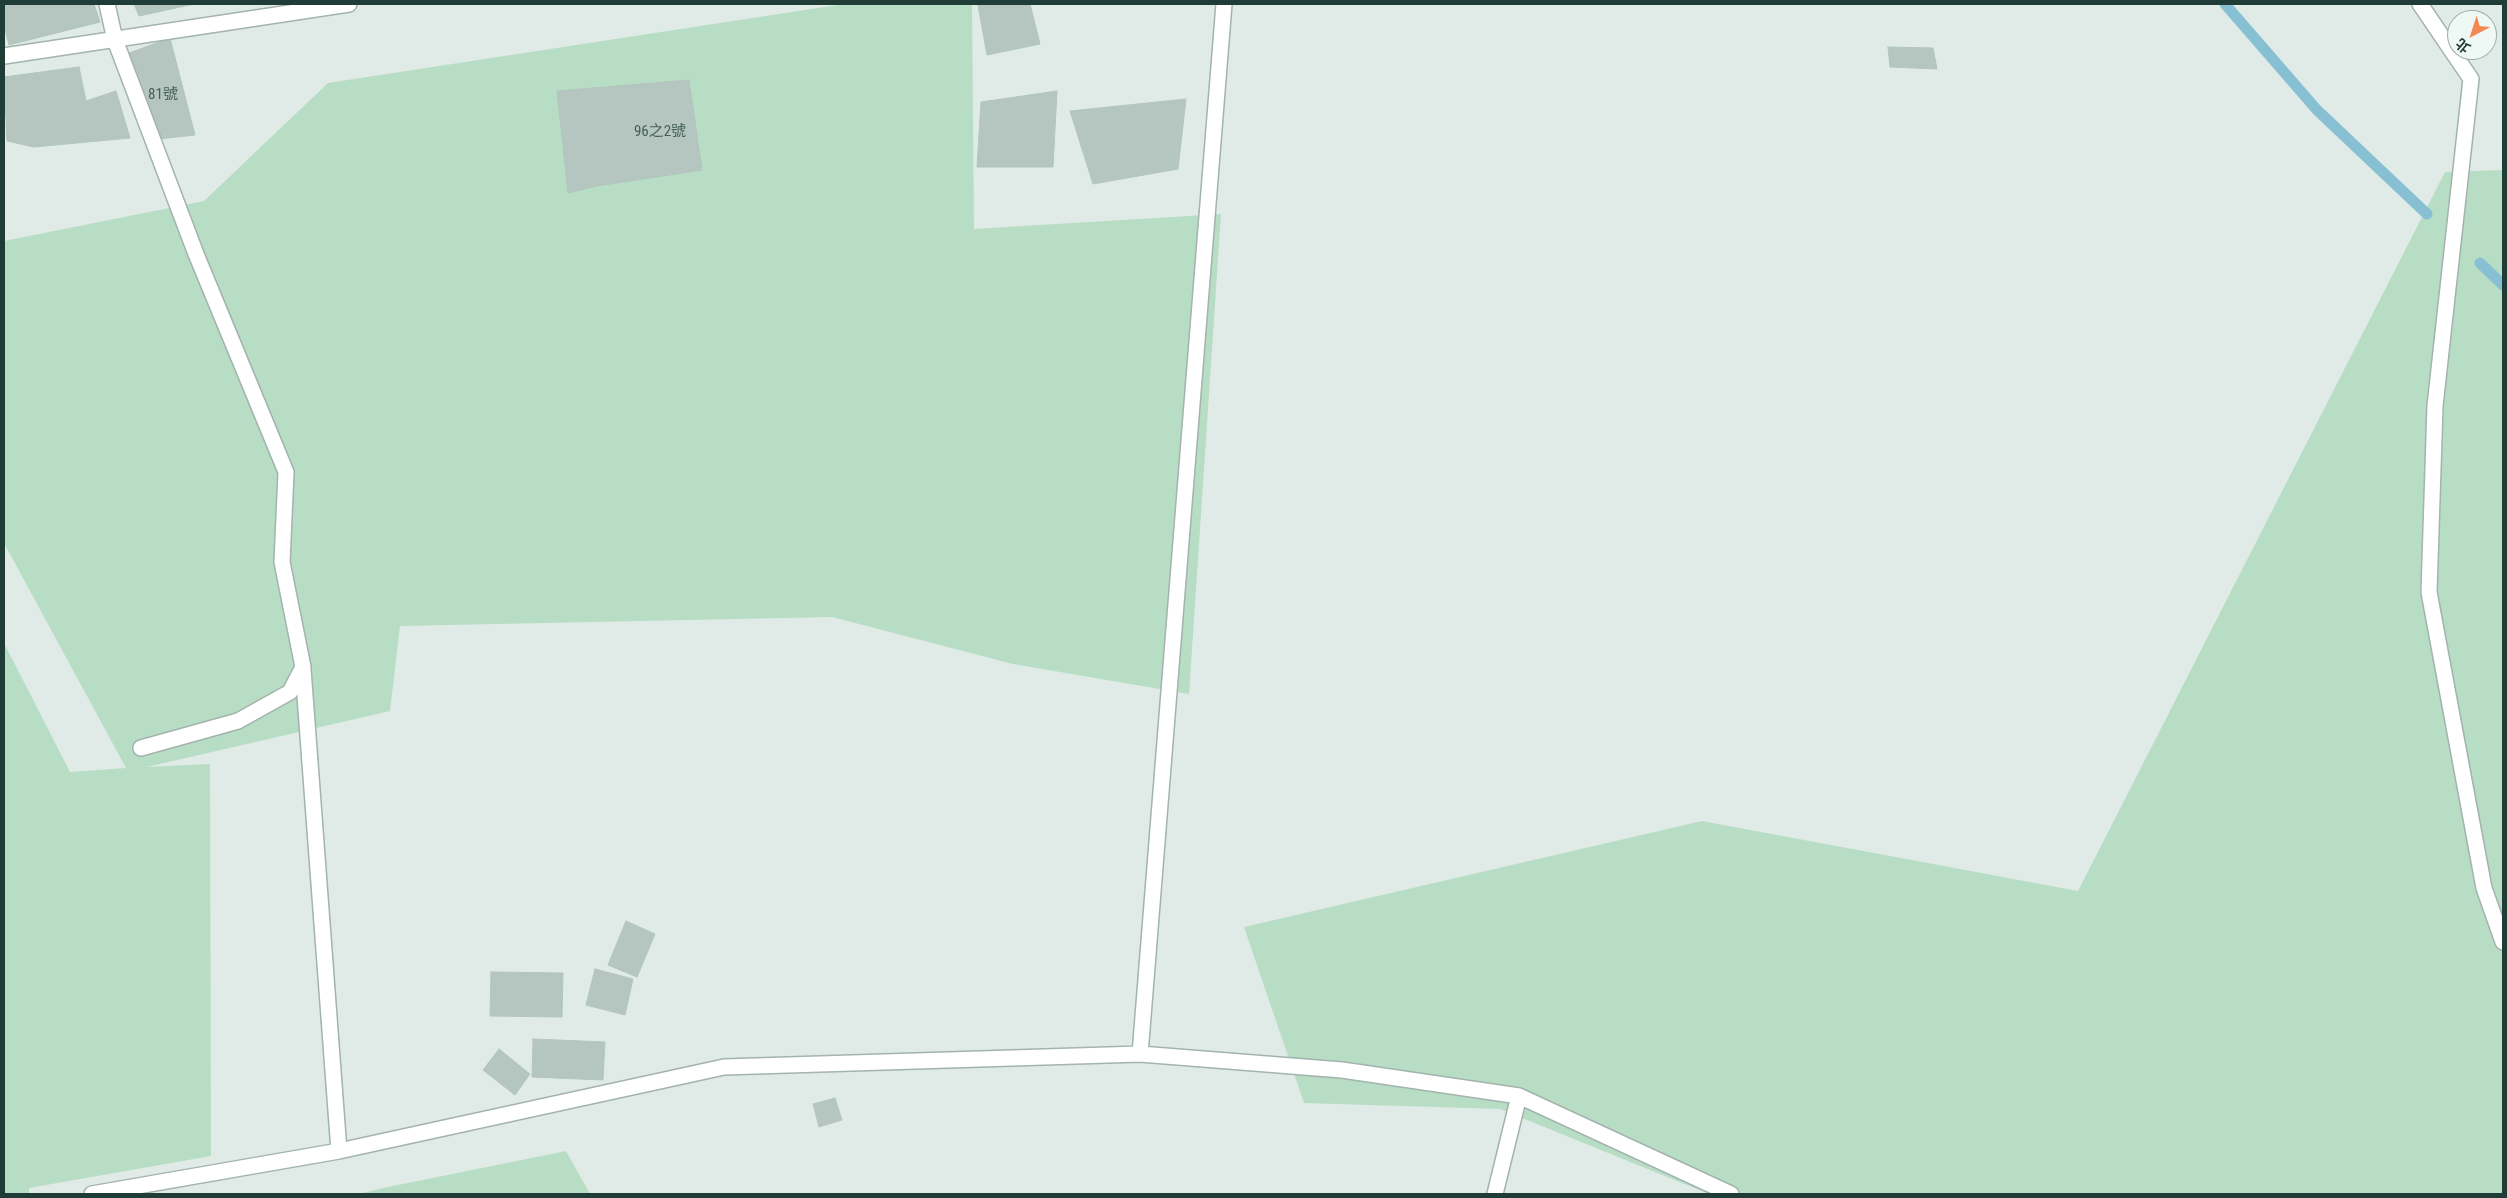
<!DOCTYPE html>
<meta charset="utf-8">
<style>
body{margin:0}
#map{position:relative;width:2507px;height:1198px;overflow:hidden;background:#e0ebe7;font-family:"Roboto Condensed","Noto Sans TC",sans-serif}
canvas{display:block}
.frame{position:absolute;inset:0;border:5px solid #203c36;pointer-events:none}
.north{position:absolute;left:2447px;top:10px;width:50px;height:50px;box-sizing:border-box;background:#f0f8f5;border:1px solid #9dada9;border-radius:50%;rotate:220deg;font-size:14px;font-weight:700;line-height:20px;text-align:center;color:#203c36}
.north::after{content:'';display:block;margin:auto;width:18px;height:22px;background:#f48855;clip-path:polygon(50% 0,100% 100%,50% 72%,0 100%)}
</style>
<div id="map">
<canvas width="2507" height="1198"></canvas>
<div class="frame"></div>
<div class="north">北</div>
</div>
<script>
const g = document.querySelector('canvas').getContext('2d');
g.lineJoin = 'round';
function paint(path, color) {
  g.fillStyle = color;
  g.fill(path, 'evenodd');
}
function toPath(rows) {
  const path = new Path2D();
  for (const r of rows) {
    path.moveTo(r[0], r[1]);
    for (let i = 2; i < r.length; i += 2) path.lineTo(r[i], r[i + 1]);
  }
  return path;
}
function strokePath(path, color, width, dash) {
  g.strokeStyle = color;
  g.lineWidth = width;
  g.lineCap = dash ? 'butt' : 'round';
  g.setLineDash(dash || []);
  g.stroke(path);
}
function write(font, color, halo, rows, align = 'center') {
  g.font = font + ' "Roboto Condensed","Noto Sans TC",sans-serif';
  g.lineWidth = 4.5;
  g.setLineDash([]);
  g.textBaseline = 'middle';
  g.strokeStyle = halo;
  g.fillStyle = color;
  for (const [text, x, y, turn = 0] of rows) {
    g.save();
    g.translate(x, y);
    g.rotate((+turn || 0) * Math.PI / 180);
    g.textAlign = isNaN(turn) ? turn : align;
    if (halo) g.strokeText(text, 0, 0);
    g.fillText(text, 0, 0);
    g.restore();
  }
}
paint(toPath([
 [844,4,972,4,974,229,1221,214,1189,694,1013,664,832,617,400,626,390,711,147,767,210,764,211,1156,29,1188,29,1194,4,1194,4,643,70,772,126,768,4,543,4,241,204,201,328,83],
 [2503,170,2503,1194,1709,1194,1500,1109,1304,1103,1244,927,1702,821,2078,891,2445,172],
 [566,1151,590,1194,358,1194,388,1187]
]), '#b8ddc5');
strokePath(toPath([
 [2225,4,2317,110,2427,214],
 [2480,263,2503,285]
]), '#87c0d2', 11);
const building = toPath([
 [4,4,94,4,100,22,9,45,4,25,4,4],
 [134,4,194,4,139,16,134,4],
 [982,4,1030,4,1040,44,987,55,978,5,982,4],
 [170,38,195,135,150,140,121,56,170,38],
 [1888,47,1933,48,1937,69,1890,67,1888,47],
 [79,67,86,101,116,91,130,138,34,147,7,141,4,77,79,67],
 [689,80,702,170,597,186,568,193,557,91,689,80],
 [1057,91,1053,167,977,167,981,102,1057,91],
 [1186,99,1178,169,1093,184,1070,111,1186,99],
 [626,921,655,934,637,977,608,965,626,921],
 [595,969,633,979,625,1015,586,1005,595,969],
 [491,972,563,973,562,1017,490,1016,491,972],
 [533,1039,605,1042,603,1080,532,1077,533,1039],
 [499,1049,530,1074,515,1095,483,1070,499,1049],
 [835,1098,842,1120,819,1127,813,1104,835,1098]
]);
paint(building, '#b5c6c0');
strokePath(building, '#b2c5bf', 1);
const service = toPath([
 [107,4,115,40,196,254,286,472,282,562,303,667,290,692,238,721,141,748],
 [2420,4,2471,79,2435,406,2429,592,2484,888,2503,942],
 [4,56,349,4],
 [303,669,339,1151],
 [1140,1054,1224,4],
 [92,1194,339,1151,724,1067,1140,1054,1342,1070,1519,1096,1731,1194],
 [1495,1194,1519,1096]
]);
strokePath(service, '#a3b3ae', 18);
strokePath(service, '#fff', 15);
write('15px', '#455e58', null, [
 ["81號",163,95],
 ["96之2號",660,132]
]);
</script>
